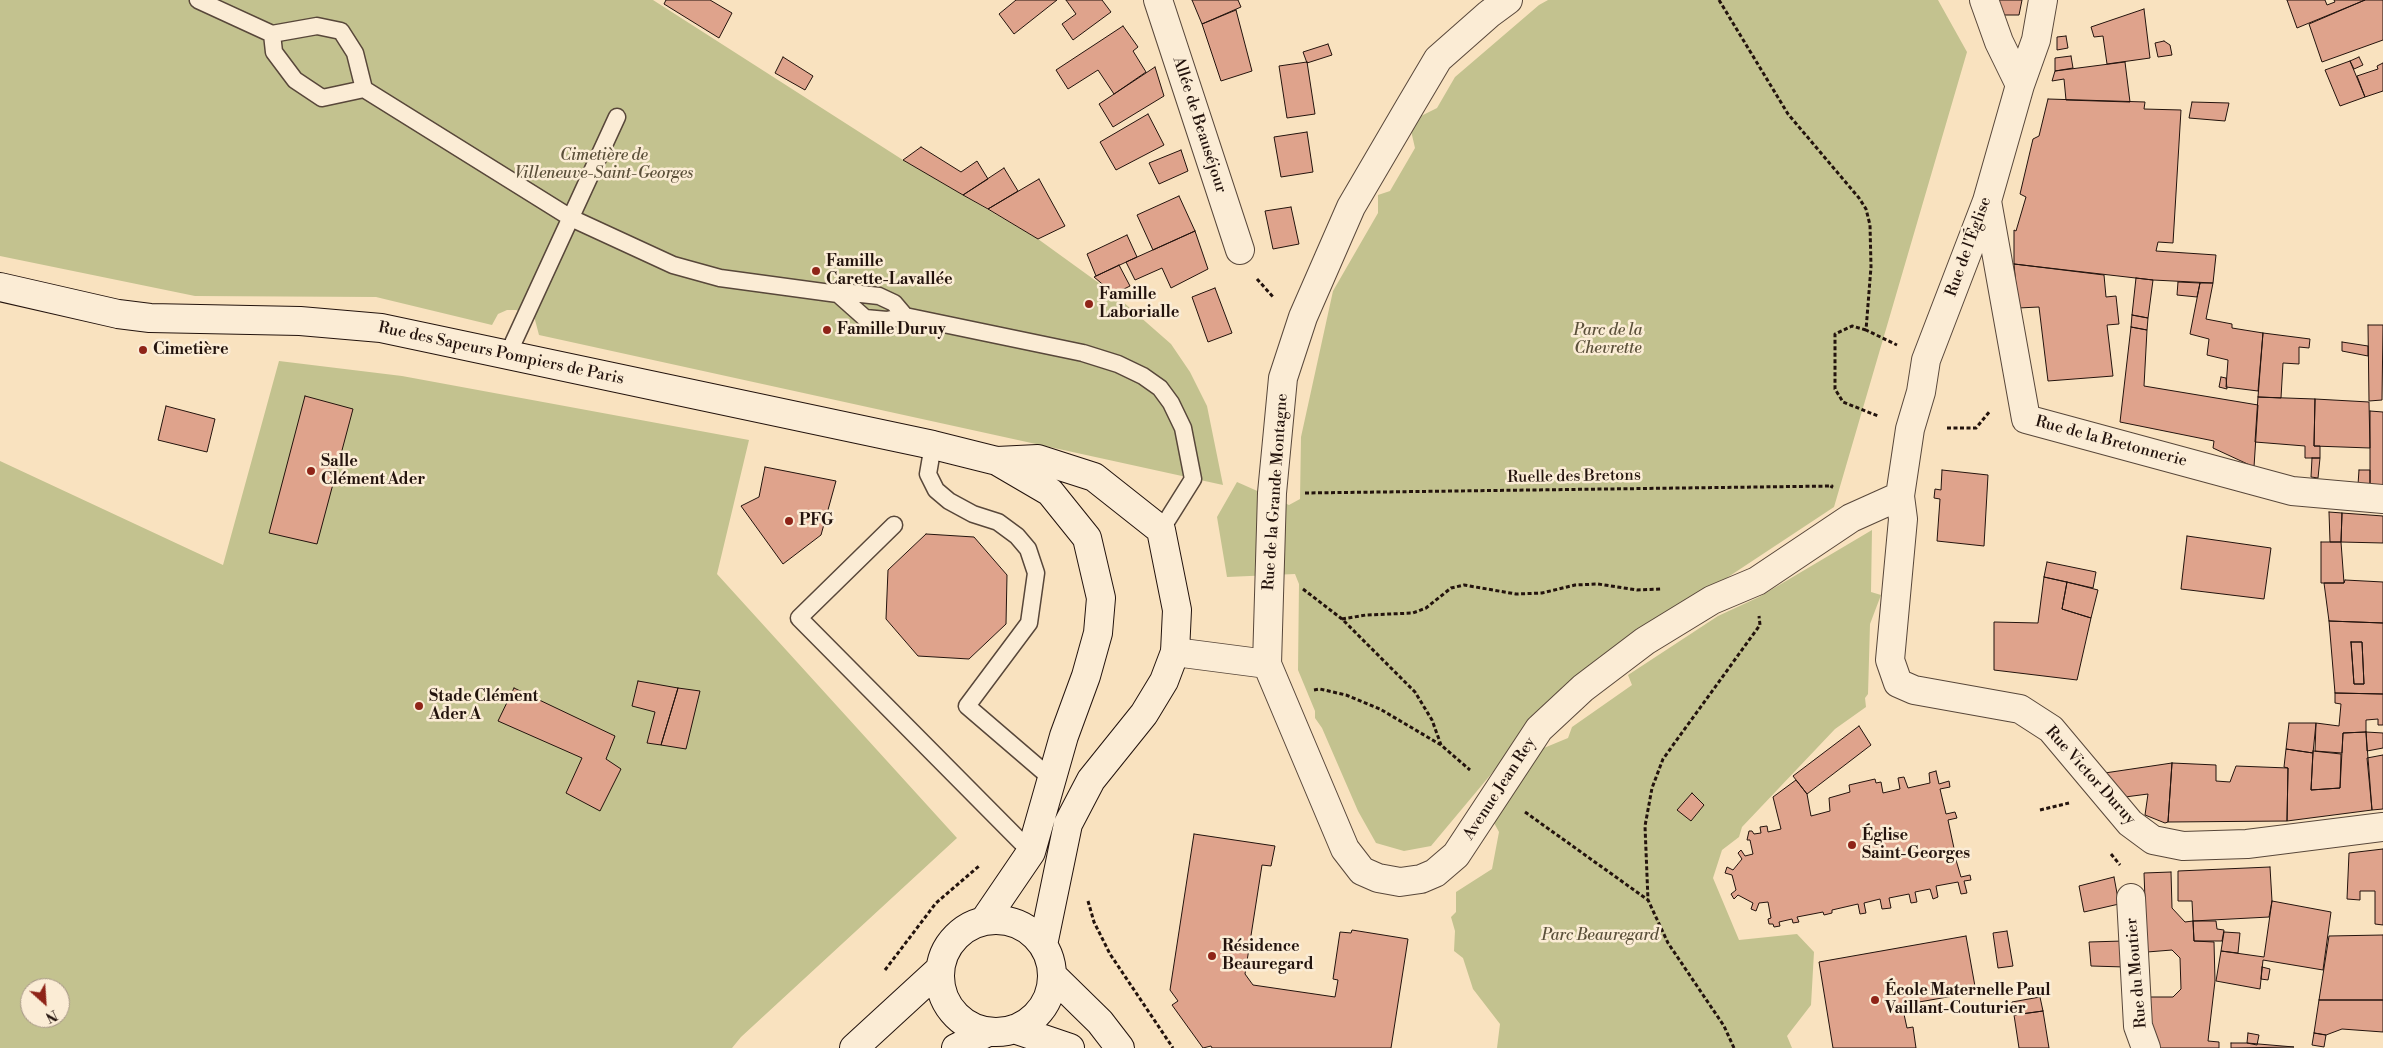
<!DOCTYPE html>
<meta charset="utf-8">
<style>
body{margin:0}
#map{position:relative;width:2383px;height:1048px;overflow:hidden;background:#f9e2bf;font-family:"Libre Bodoni",serif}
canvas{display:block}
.north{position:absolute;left:20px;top:978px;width:50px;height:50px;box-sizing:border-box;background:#fbecd5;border:1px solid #a59585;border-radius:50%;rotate:154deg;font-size:14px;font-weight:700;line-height:20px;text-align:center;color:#23130d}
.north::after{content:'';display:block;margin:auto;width:18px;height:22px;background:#8f2418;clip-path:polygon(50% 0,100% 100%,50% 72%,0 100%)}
</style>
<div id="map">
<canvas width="2383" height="1048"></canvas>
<div class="north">N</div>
</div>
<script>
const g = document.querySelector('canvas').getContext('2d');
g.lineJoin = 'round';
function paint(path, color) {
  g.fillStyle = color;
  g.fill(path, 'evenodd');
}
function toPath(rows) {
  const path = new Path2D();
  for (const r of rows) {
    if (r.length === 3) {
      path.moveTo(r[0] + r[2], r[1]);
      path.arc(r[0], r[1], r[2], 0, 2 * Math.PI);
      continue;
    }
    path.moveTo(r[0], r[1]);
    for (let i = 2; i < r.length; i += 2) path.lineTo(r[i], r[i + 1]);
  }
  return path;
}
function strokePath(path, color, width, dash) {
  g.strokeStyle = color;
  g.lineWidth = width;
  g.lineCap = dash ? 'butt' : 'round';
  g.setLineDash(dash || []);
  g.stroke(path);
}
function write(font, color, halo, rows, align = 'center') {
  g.font = font + ' "Libre Bodoni",serif';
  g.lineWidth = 5;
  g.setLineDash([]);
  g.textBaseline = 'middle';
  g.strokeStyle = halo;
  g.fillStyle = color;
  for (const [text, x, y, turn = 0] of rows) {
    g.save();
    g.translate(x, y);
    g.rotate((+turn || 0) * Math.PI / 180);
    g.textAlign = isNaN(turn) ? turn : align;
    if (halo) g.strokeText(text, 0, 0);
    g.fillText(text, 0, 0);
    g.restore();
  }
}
paint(toPath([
 [0,0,653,0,903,160,1038,239,1114,294,1171,344,1190,372,1207,406,1223,485,539,335,534,316,516,310,507,310,498,314,492,325,376,297,195,296,0,256],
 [1548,0,1938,0,1967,52,1834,507,1663,620,1543,712,1431,846,1404,851,1376,843,1358,811,1322,728,1315,718,1315,711,1298,670,1299,584,1295,574,1227,577,1217,517,1237,482,1289,505,1300,499,1301,437,1333,291,1378,213,1378,195,1390,191,1415,148,1409,122,1437,108,1455,77,1539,5],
 [279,361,402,376,749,440,717,574,957,838,741,1037,732,1048,0,1048,0,461,223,565],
 [30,988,60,988,60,1018,30,1018],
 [1872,530,1871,592,1881,595,1870,624,1868,694,1865,698,1866,707,1835,729,1742,827,1739,837,1722,850,1713,878,1739,940,1797,934,1814,952,1811,1005,1787,1036,1792,1048,1497,1048,1500,1024,1473,989,1463,958,1454,951,1455,931,1451,917,1456,912,1456,892,1492,869,1499,832,1481,799,1539,750,1568,738,1572,727,1632,685,1628,675,1718,616,1759,597]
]), '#c3c28f');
const building = toPath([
 [666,0,710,0,732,13,719,38,664,4,666,0],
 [1016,0,1057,0,1014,34,999,14,1016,0],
 [1066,0,1102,0,1111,12,1073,40,1062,24,1076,14,1066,0],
 [1192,0,1238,0,1241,7,1202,24,1192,0],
 [1995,0,2022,0,2019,15,1996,15,1995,0],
 [2287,0,2325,0,2327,5,2335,2,2334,0,2365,0,2297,28,2287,0],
 [2365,0,2383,0,2383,40,2322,62,2309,24,2365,0],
 [2144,9,2150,58,2107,64,2103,36,2094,37,2091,27,2144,9],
 [1236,10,1252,71,1221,81,1202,24,1236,10],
 [1123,26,1138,47,1133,51,1146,72,1114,94,1098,70,1068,89,1056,70,1123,26],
 [2066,36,2068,48,2057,50,2057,37,2066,36],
 [2164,41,2170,45,2172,55,2158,57,2155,43,2164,41],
 [1328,44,1332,55,1307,63,1303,52,1328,44],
 [2071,56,2073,68,2055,71,2055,58,2071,56],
 [783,57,813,76,805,90,775,73,783,57],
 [2359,57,2363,65,2354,69,2350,61,2359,57],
 [2350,61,2365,97,2340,106,2325,70,2350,61],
 [1307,62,1315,114,1287,118,1279,66,1307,62],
 [2125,62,2130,102,2066,100,2064,79,2052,81,2055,71,2125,62],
 [2383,63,2383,91,2365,97,2357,76,2378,69,2377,66,2383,63],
 [1155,67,1164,96,1113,127,1099,104,1155,67],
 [2048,99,2145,102,2144,109,2181,110,2173,243,2158,242,2156,251,2216,255,2213,283,2153,280,2014,264,2014,230,2016,231,2026,197,2020,194,2033,139,2039,136,2048,99],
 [2192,102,2229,103,2225,121,2189,118,2192,102],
 [1148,114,1164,145,1116,170,1100,142,1148,114],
 [1307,132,1313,172,1281,177,1274,137,1307,132],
 [921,147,961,172,977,161,988,179,963,195,903,160,921,147],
 [1181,150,1188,171,1159,184,1149,163,1181,150],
 [1004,168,1018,191,988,209,963,195,1004,168],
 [1039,179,1065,226,1038,239,988,209,1039,179],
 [1179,196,1195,231,1153,250,1137,215,1179,196],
 [1291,207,1299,244,1273,249,1265,211,1291,207],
 [1195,231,1208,269,1171,288,1162,268,1135,280,1126,262,1195,231],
 [1127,235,1137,257,1096,276,1087,254,1127,235],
 [2014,264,2104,275,2106,297,2116,296,2119,324,2107,325,2113,376,2048,381,2039,307,2018,308,2014,264],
 [1119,265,1130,286,1114,294,1094,277,1119,265],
 [2136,278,2153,280,2148,318,2132,315,2136,278],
 [2178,282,2200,283,2197,297,2177,295,2178,282],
 [2200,283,2213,283,2206,319,2232,324,2232,328,2263,333,2258,391,2226,387,2228,360,2207,355,2209,339,2190,334,2200,283],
 [1215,288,1232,333,1208,342,1192,297,1215,288],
 [2132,315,2148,318,2147,330,2131,327,2132,315],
 [2368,325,2383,325,2382,400,2369,401,2368,325],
 [2131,327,2147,330,2144,386,2258,405,2254,467,2213,448,2214,441,2120,422,2131,327],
 [2263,333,2310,339,2309,348,2299,347,2299,364,2283,363,2281,398,2258,397,2263,333],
 [2342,342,2368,346,2368,356,2342,351,2342,342],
 [2221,377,2226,378,2227,389,2219,387,2221,377],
 [305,396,353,409,317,544,269,533,305,396],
 [2258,397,2315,399,2314,446,2320,446,2320,458,2305,458,2305,446,2255,442,2258,397],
 [2315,399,2369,402,2370,448,2314,446,2315,399],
 [166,406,215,419,207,452,158,440,166,406],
 [2370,411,2383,412,2383,486,2370,487,2370,411],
 [2312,458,2320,458,2318,478,2311,477,2312,458],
 [765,467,836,481,821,535,783,564,741,506,759,497,765,467],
 [1942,470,1988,475,1984,546,1937,541,1940,499,1934,498,1935,489,1941,490,1942,470],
 [2359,470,2370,470,2370,487,2358,485,2359,470],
 [2329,512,2342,513,2341,542,2330,542,2329,512],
 [2342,513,2383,516,2383,543,2341,542,2342,513],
 [926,534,974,537,1007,575,1006,624,969,659,918,656,886,619,888,570,926,534],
 [2187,536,2271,548,2264,599,2181,589,2187,536],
 [2321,542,2341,542,2344,583,2321,583,2321,542],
 [2047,562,2096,572,2093,588,2044,577,2047,562],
 [2044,577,2067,582,2062,609,2091,618,2077,680,1994,670,1994,622,2038,623,2044,577],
 [2345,580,2383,582,2383,623,2329,621,2324,583,2344,583,2345,580],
 [2067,582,2098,590,2091,618,2062,609,2067,582],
 [2329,621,2383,623,2383,694,2335,693,2329,621],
 [2351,642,2362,642,2364,684,2354,684,2351,642],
 [2351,642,2362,642,2364,684,2354,684,2351,642],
 [638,681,678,688,661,745,647,743,655,712,632,706,638,681],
 [514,688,615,736,606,759,621,769,600,811,566,793,582,758,498,721,514,688],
 [678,688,700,691,686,749,661,745,678,688],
 [2335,693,2383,694,2383,725,2378,725,2378,719,2366,720,2366,732,2343,733,2342,753,2315,751,2316,723,2339,726,2341,704,2335,703,2335,693],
 [2289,723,2316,723,2313,753,2286,749,2289,723],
 [1859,726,1871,745,1807,794,1793,776,1859,726],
 [2366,732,2372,810,2287,821,2288,768,2284,767,2286,749,2313,753,2311,790,2340,788,2343,733,2366,732],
 [2366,732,2383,733,2383,748,2367,751,2366,732],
 [2313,751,2341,754,2340,788,2311,790,2313,751],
 [2383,755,2383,809,2372,810,2367,758,2383,755],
 [2172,763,2216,765,2216,781,2230,782,2236,766,2288,768,2287,821,2168,822,2172,763],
 [2172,763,2168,822,2165,823,2145,815,2148,794,2125,797,2098,774,2172,763],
 [1936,771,1939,784,1949,781,1950,787,1940,789,1946,814,1955,812,1957,818,1948,820,1955,853,1965,851,1966,857,1956,860,1961,877,1970,875,1971,880,1964,881,1967,893,1961,894,1958,882,1936,886,1938,897,1933,899,1930,889,1915,892,1917,902,1911,903,1909,894,1889,898,1891,908,1882,909,1880,899,1864,903,1866,913,1860,914,1858,904,1832,910,1832,913,1824,915,1823,912,1797,917,1799,922,1793,923,1792,919,1779,922,1780,926,1774,927,1773,924,1769,924,1768,919,1771,918,1768,902,1759,903,1756,911,1751,909,1753,903,1738,895,1734,899,1731,894,1736,890,1732,875,1725,873,1727,867,1733,870,1742,859,1738,853,1741,850,1745,856,1753,854,1750,840,1747,840,1749,831,1752,831,1754,834,1761,833,1760,827,1767,826,1768,832,1781,829,1773,797,1796,780,1807,794,1811,816,1830,811,1829,798,1850,792,1849,785,1875,779,1876,783,1881,782,1883,793,1900,789,1898,778,1904,777,1908,788,1930,783,1929,773,1936,771],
 [1692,793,1704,805,1691,821,1677,810,1692,793],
 [1194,834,1275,846,1271,866,1262,865,1245,974,1253,985,1335,997,1338,980,1333,979,1340,932,1351,933,1352,930,1408,939,1391,1048,1212,1048,1211,1046,1203,1048,1172,1005,1178,1001,1170,990,1194,834],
 [2383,849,2383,925,2375,924,2375,891,2360,891,2360,900,2347,899,2349,853,2383,849],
 [2270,867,2272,901,2269,917,2193,921,2192,901,2178,901,2178,871,2270,867],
 [2171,872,2172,908,2185,922,2193,921,2194,941,2214,942,2215,981,2208,1041,2219,1042,2219,1048,2155,1048,2152,1045,2149,997,2173,997,2181,989,2180,958,2172,950,2147,952,2144,873,2171,872],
 [2114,877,2119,904,2084,912,2079,886,2114,877],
 [2272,901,2331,912,2323,970,2263,960,2260,989,2216,981,2221,951,2264,957,2272,901],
 [2193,921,2216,921,2217,929,2224,930,2222,941,2194,941,2193,921],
 [2007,931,2013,966,1998,968,1993,933,2007,931],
 [2224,932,2240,933,2238,953,2221,951,2224,932],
 [2383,935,2383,1000,2319,1000,2329,936,2383,935],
 [1966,936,1976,992,1902,1005,1907,1028,1913,1027,1916,1048,1833,1048,1819,962,1966,936],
 [2123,941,2125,967,2091,966,2089,942,2123,941],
 [2262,967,2270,969,2268,980,2261,979,2262,967],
 [2040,997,2043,1011,2014,1015,2012,1002,2040,997],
 [2319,1000,2383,1000,2383,1032,2342,1029,2326,1035,2314,1033,2319,1000],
 [2043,1011,2049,1048,2019,1048,2014,1015,2043,1011],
 [2248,1033,2259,1035,2257,1045,2247,1043,2248,1033],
 [2314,1033,2326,1035,2324,1047,2312,1045,2314,1033],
 [2231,1043,2247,1043,2294,1047,2231,1048,2231,1043]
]);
paint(building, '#dfa38c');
strokePath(building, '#23130d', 1);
const lane = toPath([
 [198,0,272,34,274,52,295,80,322,98,364,89,571,218,673,265,720,278,838,294,865,318,887,320,905,316,1083,353,1118,364,1143,376,1160,388,1171,403,1183,428,1193,479,1161,530],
 [272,34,317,26,341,31,355,53,364,89],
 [838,294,852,293,879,296,894,303,905,316],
 [508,354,617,117],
 [933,445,928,474,936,490,949,501,973,514,998,522,1017,536,1028,549,1036,573,1029,623,967,706,1052,779],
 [894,525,799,618,1031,852]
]);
const street = toPath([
 [1158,0,1240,250],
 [1508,0,1489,14,1438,59,1409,108,1351,207,1303,317,1283,378,1272,493,1267,664,1345,849,1362,871,1378,878,1400,882,1421,879,1435,873,1456,855,1539,729,1583,688,1645,641,1712,600,1757,581,1851,518,1900,496],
 [1984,0,1999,42,2020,85],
 [2043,0,2036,40,2020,85,1987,201,1926,360,1921,392,1910,429,1900,496,1903,519,1890,660,1898,683,1914,690,2020,709,2051,729,2130,823,2153,840,2183,846,2247,844,2383,827],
 [1987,201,2026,419,2292,491,2383,499],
 [1175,652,1267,664],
 [2131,898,2138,1026,2146,1048]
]);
const secondary = toPath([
 [0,287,118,314,150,318,300,321,381,328,933,445,997,461,1038,459,1094,477,1161,530,1177,610,1175,652,1164,681,1144,714,1091,780,1068,824,1043,945],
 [996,976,56],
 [984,921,1031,852,1064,736,1086,676,1098,633,1101,598,1087,538,1050,492,997,461],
 [1052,975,1100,1022,1120,1048],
 [1014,1029,1070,1048],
 [854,1048,940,969],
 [956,1048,988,1032]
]);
strokePath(lane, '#58473a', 19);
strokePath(street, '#58473a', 30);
strokePath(secondary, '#23130d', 30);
strokePath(toPath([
 [1719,0,1788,114,1859,198,1866,209,1870,225,1871,267,1866,330,1897,345],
 [1257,279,1274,298],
 [1866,330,1852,326,1835,334,1835,389,1843,402,1878,416],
 [1947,428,1976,428,1990,411],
 [1305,493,1832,486,1831,488],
 [1303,589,1342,619,1415,692,1432,720,1441,745],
 [1342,619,1366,615,1413,613,1426,608,1451,588,1464,585,1516,594,1542,593,1575,585,1598,584,1637,590,1661,589],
 [1314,690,1320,689,1346,695,1380,709,1441,745,1470,770],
 [2040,810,2069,803],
 [1525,812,1648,900],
 [2111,854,2120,865],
 [1088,901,1094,922,1110,954,1173,1048],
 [885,970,936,903,979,866],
 [1734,1048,1724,1026,1668,943,1648,900,1645,826,1652,788,1663,759,1760,625,1759,616]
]), '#23130d', 3, [4, 2.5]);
strokePath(lane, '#fbecd5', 16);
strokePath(street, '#fbecd5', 28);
strokePath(secondary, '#fbecd5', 28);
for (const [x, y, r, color] of [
 [816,271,5,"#8f2418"],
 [1089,304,5,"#8f2418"],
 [827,330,5,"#8f2418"],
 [143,350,5,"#8f2418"],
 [311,471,5,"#8f2418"],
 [789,521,5,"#8f2418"],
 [419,706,5,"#8f2418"],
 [1852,845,5,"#8f2418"],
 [1212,956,5,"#8f2418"],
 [1875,1000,5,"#8f2418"]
]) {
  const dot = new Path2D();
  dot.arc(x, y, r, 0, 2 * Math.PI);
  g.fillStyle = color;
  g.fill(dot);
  strokePath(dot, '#fbecd5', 2);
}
write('16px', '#23130d', '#fbecd5', [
 ["Allée de Beauséjour",1199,125,72],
 ["Rue de l'Église",1969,247,-70],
 ["Rue des Sapeurs Pompiers de Paris",501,354,12],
 ["Rue de la Bretonnerie",2111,442,15],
 ["Ruelle des Bretons",1574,477,-1],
 ["Rue de la Grande Montagne",1276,492,-86],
 ["Rue Victor Duruy",2090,776,48],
 ["Avenue Jean Rey",1500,789,-57],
 ["Rue du Moutier",2137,973,-95]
]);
write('italic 16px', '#5b503a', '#fbecd5', [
 ["Cimetière de",604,156],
 ["Villeneuve-Saint-Georges",604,174],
 ["Parc de la",1608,331],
 ["Chevrette",1608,349],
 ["Parc Beauregard",1600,936]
]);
write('bold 16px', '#23130d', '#fbecd5', [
 ["Famille",826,262],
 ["Carette-Lavallée",826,280],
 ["Famille",1099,295],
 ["Laborialle",1099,313],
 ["Famille Duruy",837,330],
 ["Cimetière",153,350],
 ["Salle",321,462],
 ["Clément Ader",321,480],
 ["PFG",799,521],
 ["Stade Clément",429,697],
 ["Ader A",429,715],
 ["Église",1862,836],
 ["Saint-Georges",1862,854],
 ["Résidence",1222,947],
 ["Beauregard",1222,965],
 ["École Maternelle Paul",1885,991],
 ["Vaillant-Couturier",1885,1009]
], 'left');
</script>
